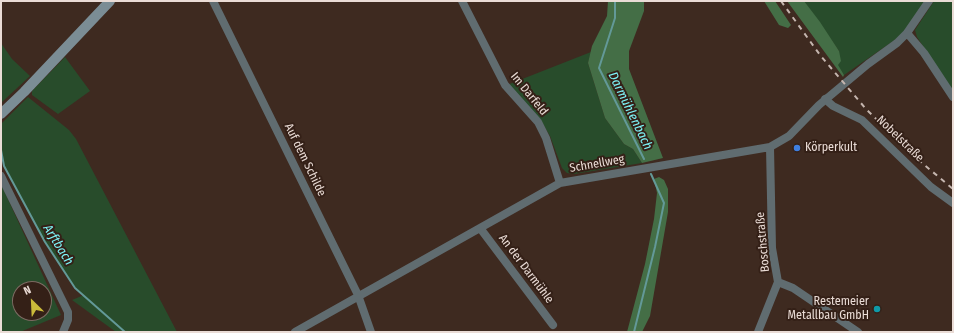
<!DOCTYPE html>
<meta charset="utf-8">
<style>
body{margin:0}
#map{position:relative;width:954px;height:333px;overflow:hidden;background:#3e2a20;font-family:"Fira Sans Condensed",sans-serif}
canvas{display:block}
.frame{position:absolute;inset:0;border:2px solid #eadcd6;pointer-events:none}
.north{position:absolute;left:12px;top:281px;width:40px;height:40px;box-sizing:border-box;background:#342017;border:1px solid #7d6b63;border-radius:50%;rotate:336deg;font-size:11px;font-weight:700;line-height:16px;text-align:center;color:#eadcd6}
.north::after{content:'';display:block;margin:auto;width:14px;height:18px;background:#caba3a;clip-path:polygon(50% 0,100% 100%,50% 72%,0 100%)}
</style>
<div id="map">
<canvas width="954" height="333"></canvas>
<div class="frame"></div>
<div class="north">N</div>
</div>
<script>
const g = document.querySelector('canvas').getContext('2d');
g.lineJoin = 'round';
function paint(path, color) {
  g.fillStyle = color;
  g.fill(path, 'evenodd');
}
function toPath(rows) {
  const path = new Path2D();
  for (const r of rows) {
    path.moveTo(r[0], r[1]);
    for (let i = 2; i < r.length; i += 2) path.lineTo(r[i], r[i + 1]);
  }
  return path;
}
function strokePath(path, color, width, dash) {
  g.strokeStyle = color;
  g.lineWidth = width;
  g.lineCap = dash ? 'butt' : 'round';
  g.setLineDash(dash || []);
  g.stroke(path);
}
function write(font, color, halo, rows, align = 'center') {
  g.font = font + ' "Fira Sans Condensed",sans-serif';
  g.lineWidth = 4;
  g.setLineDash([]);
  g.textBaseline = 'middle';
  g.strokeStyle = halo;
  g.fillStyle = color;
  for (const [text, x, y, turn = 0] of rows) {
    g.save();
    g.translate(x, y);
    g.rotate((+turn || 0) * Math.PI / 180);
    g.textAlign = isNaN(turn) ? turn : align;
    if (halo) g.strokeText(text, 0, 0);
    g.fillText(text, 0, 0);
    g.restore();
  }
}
paint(toPath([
 [804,1,925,1,902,35,844,75,837,65,839,51],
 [934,1,953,1,953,92,917,37,915,30],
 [1,43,12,59,30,76,1,103],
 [591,52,588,63,605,118,624,144,633,149,642,163,574,174,567,173,562,168,550,136,540,119,507,85],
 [65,57,90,91,58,114,32,95,32,91],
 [28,97,69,130,76,139,177,332,125,332,88,299,124,332,116,332,72,300,84,295,75,287,45,242,4,166,1,148,1,124],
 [1,184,61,315,20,332,1,332],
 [20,289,44,289,44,313,20,313]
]), '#284c2b');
paint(toPath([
 [608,1,644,1,644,11,629,51,629,69,663,158,642,163,633,149,624,144,605,118,588,63,592,46,607,16],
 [764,1,775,1,791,25,788,28,779,25],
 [787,1,804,1,820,22,839,51,841,61,838,65,844,75,843,77],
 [659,177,664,180,668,189,668,212,650,316,642,332,627,332,645,264,654,219,657,193,654,179]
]), '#446e46');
strokePath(toPath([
 [615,1,615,18,599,68,644,159],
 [1,150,4,166,45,242,75,288,125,332],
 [634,332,655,247,664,203,651,174]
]), '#639998', 2);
strokePath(toPath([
 [213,1,358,295,371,332],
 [462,1,505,85,538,122,546,138,560,183],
 [907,33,924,53,953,97],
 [825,99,833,106,862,120,931,187,953,203],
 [1,176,68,312,68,320,63,332],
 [480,228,553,325],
 [778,282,793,288,858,332],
 [295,332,560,183,770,147,789,136,819,105,868,64,897,43,907,33,929,1],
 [758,332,778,282,772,248,770,147]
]), '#606c70', 8);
strokePath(toPath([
 [1,114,24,92,110,1]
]), '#7b8d95', 10);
strokePath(toPath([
 [781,1,820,55,866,109,915,157,953,189]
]), '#c5b6af', 2, [5, 5]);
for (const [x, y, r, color] of [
 [797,148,4,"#3f7fe0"],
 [877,309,4,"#0f9aa8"]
]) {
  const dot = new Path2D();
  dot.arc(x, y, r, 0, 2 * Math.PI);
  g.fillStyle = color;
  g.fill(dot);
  strokePath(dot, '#342017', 1.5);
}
write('12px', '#eadcd6', '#342017', [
 ["Im Darfeld",529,94,51],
 ["Nobelstraße",900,139,44],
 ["Auf dem Schilde",305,160,64],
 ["Schnellweg",597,164,-10],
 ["Boschstraße",763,242,-95],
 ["An der Darmühle",526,269,53]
]);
write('12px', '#eadcd6', '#342017', [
 ["Körperkult",805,148],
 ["Restemeier",869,302,"right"],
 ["Metallbau GmbH",869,316,"right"]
], 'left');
write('italic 13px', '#7ef5f8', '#342017', [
 ["Darmühlenbach",630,111,64],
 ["Arftbach",58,245,58]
]);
</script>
